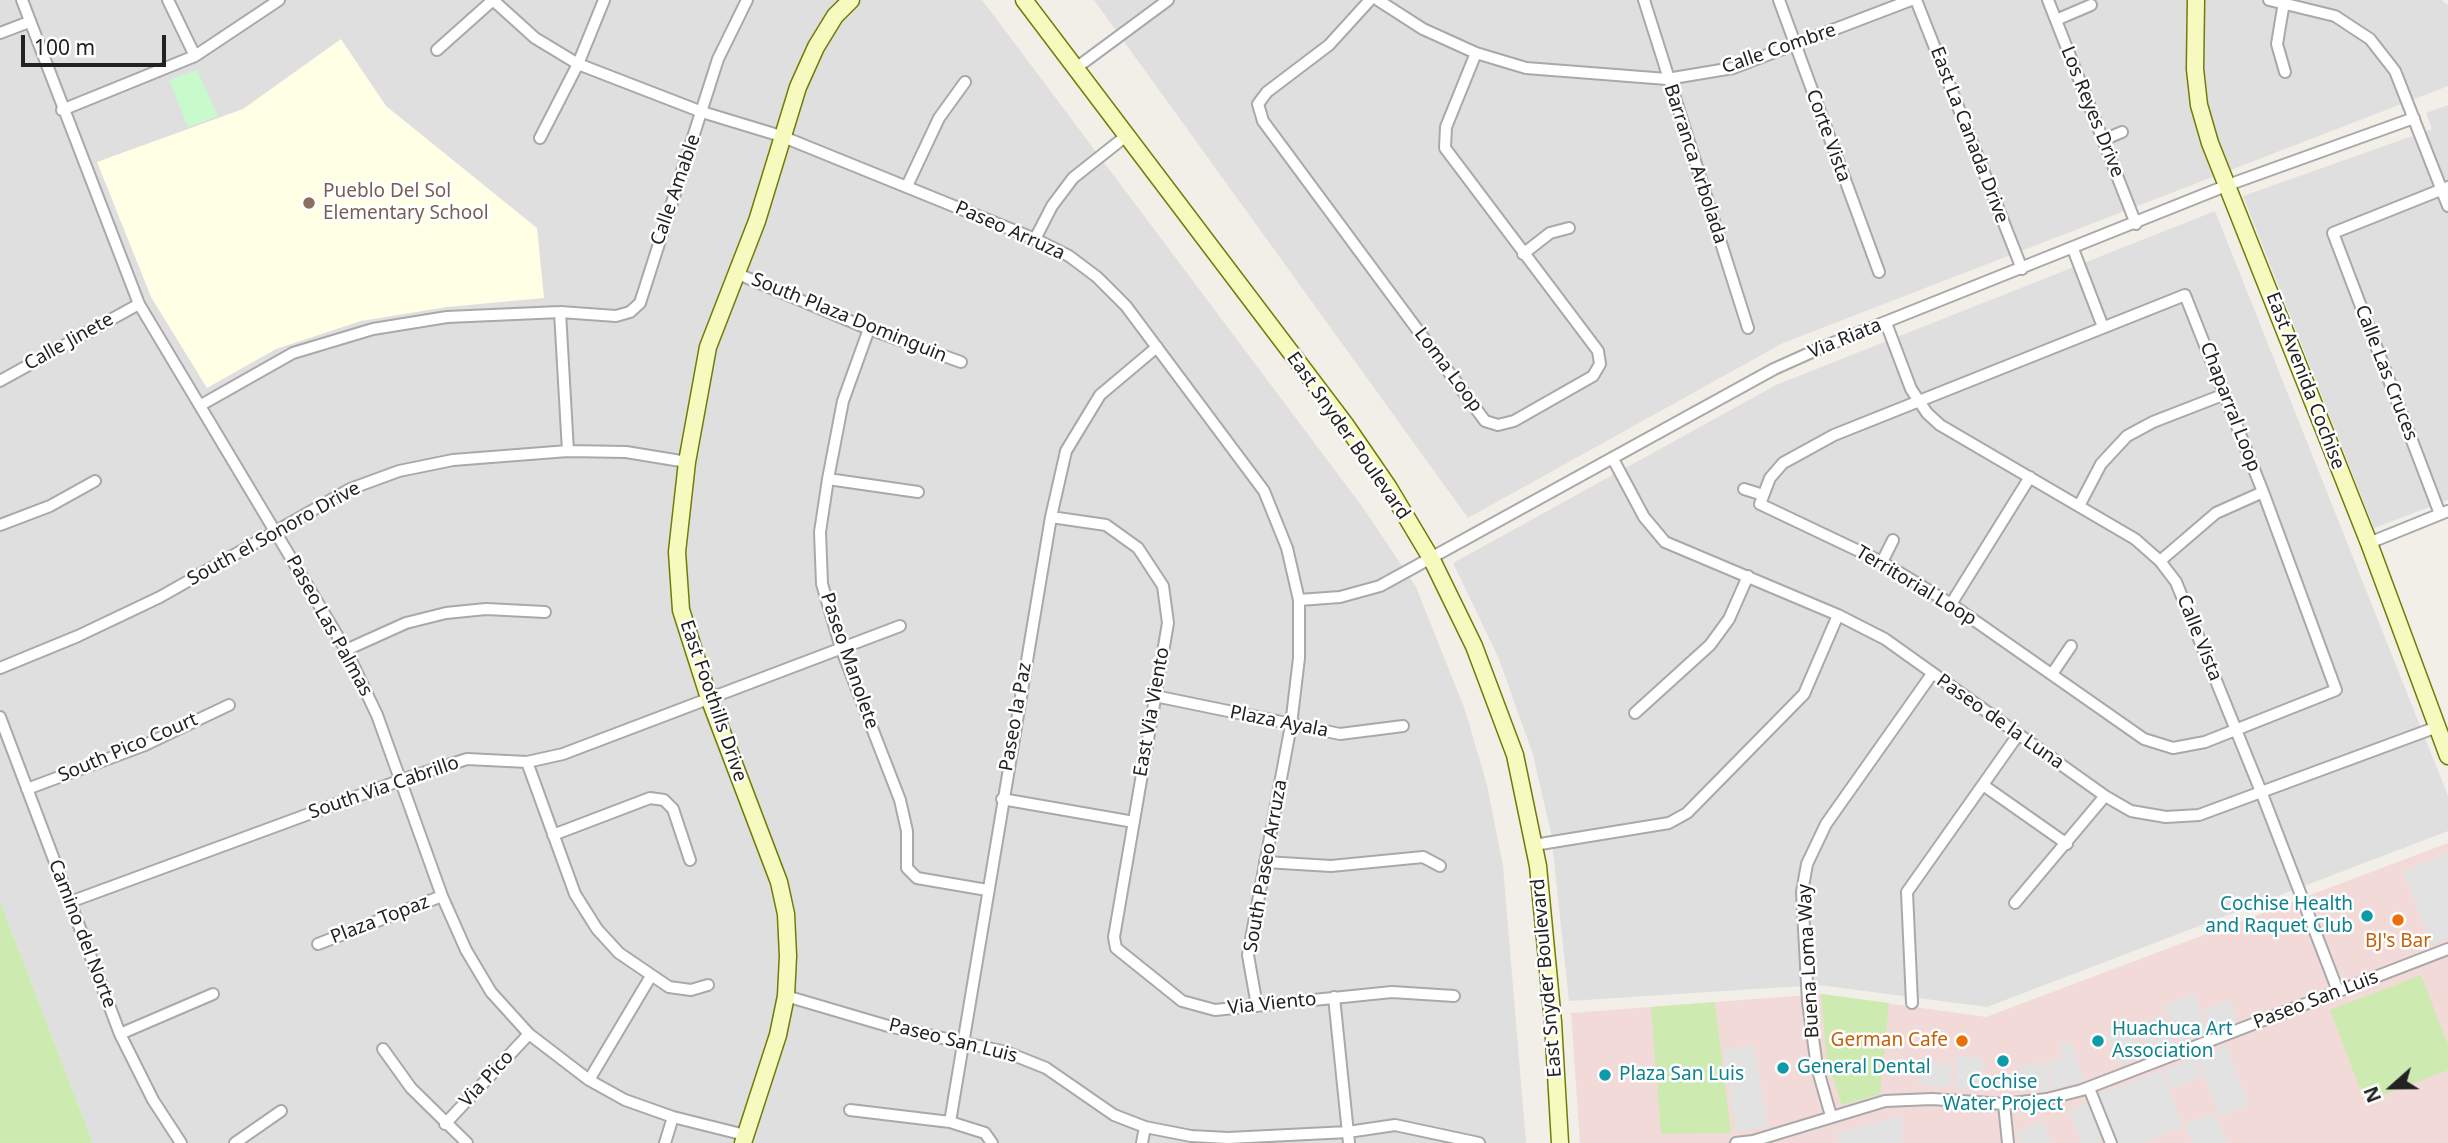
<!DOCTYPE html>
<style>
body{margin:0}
#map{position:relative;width:2448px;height:1143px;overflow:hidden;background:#f2efe9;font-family:"Noto Sans",sans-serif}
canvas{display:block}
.north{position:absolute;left:2357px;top:1052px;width:70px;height:70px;-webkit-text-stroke:5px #fff;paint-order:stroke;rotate:249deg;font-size:19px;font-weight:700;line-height:28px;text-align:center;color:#222}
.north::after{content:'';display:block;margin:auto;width:24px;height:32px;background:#222;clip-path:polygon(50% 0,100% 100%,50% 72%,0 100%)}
.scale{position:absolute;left:21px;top:35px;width:145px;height:32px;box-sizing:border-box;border:4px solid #222;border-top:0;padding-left:9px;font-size:21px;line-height:24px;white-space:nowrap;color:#222;-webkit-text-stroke:5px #fff;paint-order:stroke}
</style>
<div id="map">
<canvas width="2448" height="1143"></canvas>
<div class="north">N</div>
<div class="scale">100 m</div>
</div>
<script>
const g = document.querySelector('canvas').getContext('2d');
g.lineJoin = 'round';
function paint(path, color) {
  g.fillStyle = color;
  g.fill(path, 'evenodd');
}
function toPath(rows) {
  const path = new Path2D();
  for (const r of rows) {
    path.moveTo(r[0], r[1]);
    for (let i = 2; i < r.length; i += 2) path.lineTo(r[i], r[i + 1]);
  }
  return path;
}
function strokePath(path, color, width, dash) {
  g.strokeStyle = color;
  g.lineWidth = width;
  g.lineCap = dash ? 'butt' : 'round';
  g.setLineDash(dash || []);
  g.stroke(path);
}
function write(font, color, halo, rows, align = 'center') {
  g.font = font + ' "Noto Sans",sans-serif';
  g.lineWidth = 5;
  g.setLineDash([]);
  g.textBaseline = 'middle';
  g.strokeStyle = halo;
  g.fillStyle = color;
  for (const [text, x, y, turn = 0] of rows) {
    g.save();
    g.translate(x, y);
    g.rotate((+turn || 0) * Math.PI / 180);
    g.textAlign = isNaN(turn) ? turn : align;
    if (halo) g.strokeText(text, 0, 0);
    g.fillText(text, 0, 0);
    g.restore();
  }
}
paint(toPath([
 [0,0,982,0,1364,509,1416,587,1465,710,1487,785,1503,866,1526,1143,93,1143,0,901],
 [1094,0,2441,0,2448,5,2448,86,1783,343,1468,518],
 [2448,105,2448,500,2374,528,2243,196,2432,129,2426,113],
 [2215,211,2448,796,2448,831,1987,1007,1819,985,1569,1001,1551,833,1533,755,1499,659,1453,563,1776,385]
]), '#e0dfdf');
paint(toPath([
 [2448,843,2448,1143,1580,1143,1571,1013,1821,994,1986,1017]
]), '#f2dad9');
paint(toPath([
 [341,39,386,106,537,228,544,298,447,307,361,321,276,349,207,388,151,297,97,162,243,109]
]), '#ffffe5');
paint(toPath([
 [0,901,93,1143,0,1143],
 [2421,975,2448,1045,2448,1070,2365,1102,2330,1010],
 [1821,994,1889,1003,1880,1094,1842,1105,1827,1061],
 [1715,1002,1731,1133,1661,1134,1651,1007]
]), '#cdebb0');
paint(toPath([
 [197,70,218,116,188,127,169,80]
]), '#c8facc');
paint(toPath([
 [2448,853,2448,938,2432,945,2403,871],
 [2194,993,2209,1032,2180,1043,2165,1005],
 [2230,1000,2238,1020,2212,1030,2205,1009],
 [2163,1015,2175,1044,2148,1055,2136,1025],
 [2131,1022,2144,1057,2119,1066,2106,1032],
 [2072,1042,2084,1080,2053,1089,2048,1063,2062,1059,2060,1044],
 [1754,1045,1768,1127,1737,1132,1723,1050],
 [2226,1045,2249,1105,2220,1116,2197,1057],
 [1957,1056,1983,1058,1982,1091,1955,1089],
 [2194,1058,2202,1077,2171,1089,2164,1070],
 [1921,1062,1952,1064,1950,1087,1919,1085],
 [2046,1063,2051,1089,2020,1093,2019,1065],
 [2161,1070,2183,1127,2143,1143,2115,1143,2097,1095],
 [2089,1103,2104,1140,2097,1143,2081,1143,2069,1111],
 [2216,1113,2227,1143,2192,1143,2185,1124],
 [1903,1115,1902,1143,1839,1143,1836,1133],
 [2043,1121,2051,1143,2019,1143,2017,1132]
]), '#e2e2e2');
const street = toPath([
 [22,0,139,304,346,650,377,715,442,896,466,950,491,992,529,1034,589,1080,625,1100,673,1117,745,1135],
 [168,0,195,56],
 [1370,0,1329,45,1267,92,1258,104,1263,121,1485,421,1498,425,1514,421,1593,376,1600,364,1598,351,1445,148,1446,127,1476,53],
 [1378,0,1423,29,1476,53,1526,68,1667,79,1733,68,1911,0],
 [1644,0,1748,328],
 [1779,0,1879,272],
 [1916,0,2022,269],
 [2048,0,2136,224],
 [2269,0,2335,16,2370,39,2395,71,2448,206],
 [2284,2,2277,44,2285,72],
 [2056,20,2091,5],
 [0,33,29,22],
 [437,50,493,0,535,38,578,64,702,112,781,136,1035,239,1069,256,1097,277,1126,306,1264,491,1287,548,1299,600,1299,658,1291,725,1248,955,1257,1006],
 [1076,68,1168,0],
 [62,110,195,56,279,0],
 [540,138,578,64,604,0],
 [2103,140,2122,132],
 [907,186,939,118,965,82],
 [1035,239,1052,206,1073,178,1126,136],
 [2073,249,2103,327],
 [1523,254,1550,233,1569,228],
 [738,274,869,329,961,362],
 [2185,295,2263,492,2336,690,2205,742,2173,748,2144,739,1951,604,1882,562,1760,504,1770,478,1783,463,1834,435,2185,295],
 [560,312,568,451],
 [1886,323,1911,389,1927,413,1940,425,2135,539,2160,561,2176,582,2262,794,2338,991],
 [869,329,843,401,828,479,820,532,822,584,841,648,900,800,907,831,907,868,917,878,987,890],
 [0,381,139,304],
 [201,405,293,353,373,329,447,317,560,312,616,316,630,312,640,303,718,59,747,0],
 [1613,459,1644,517,1665,542,1838,615,1885,639,2105,796,2131,811,2166,817,2199,815,2437,727],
 [828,479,918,492],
 [1744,489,1763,495],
 [2079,506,2101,464,2127,436,2153,422,2225,394],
 [2440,514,2333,233,2448,187],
 [1051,517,1106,525,1138,548,1163,586,1168,623,1114,937,1116,948,1182,1001,1215,1010,1392,992,1454,996],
 [0,525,50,506,95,481],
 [2369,543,2448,511],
 [2160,561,2216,513,2263,492],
 [1882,562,1893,540],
 [1299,600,1340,597,1380,586,1774,369,1823,347,2228,185,2414,118],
 [1951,604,2030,477],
 [346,650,406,623,446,613,486,609,545,612],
 [0,668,78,636,160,597,350,489,399,471,453,460,568,451,626,452,687,462],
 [2052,674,2071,646],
 [1155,696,1340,734,1403,726],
 [1635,713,1710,645,1729,619,1748,576],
 [0,717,120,1034,153,1100,181,1143],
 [527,762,575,894,597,929,619,953,669,987,691,990,708,985],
 [1983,785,2067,844],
 [27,789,145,745,229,705],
 [1002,799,1134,822],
 [553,835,650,798,664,800,673,809,690,860],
 [1534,845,1669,823,1687,813,1804,694,1838,615],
 [1265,862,1331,866,1423,857,1440,866],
 [70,902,401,780,467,759,527,762,563,754,900,626],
 [2015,903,2105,796],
 [318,944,442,896],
 [786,996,888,1026,1006,1052,1046,1068,1114,1115,1145,1127,1191,1136,1228,1138,1348,1132,1395,1125,1479,1143],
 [1334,997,1349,1143],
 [1912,1003,1907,892,2018,735],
 [120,1034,213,994],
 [383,1049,411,1088,467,1143],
 [589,1080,651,976],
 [2089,1088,2111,1143],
 [2004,1104,2008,1143],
 [850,1110,950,1122,985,1133,992,1143],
 [1831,1116,1817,1067,1808,1002,1802,892,1807,864,1826,824,1932,674],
 [950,1122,1051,517,1066,451,1100,395,1157,347],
 [445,1124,529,1034],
 [235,1143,281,1111],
 [665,1143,673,1117],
 [1142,1143,1145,1127],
 [1736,1143,1753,1141,1885,1101,1932,1099,2004,1104,2047,1099,2082,1090,2448,949]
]);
const secondary = toPath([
 [1024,0,1345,424,1389,488,1432,560,1474,646,1515,755,1538,866,1553,1022,1560,1143],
 [2196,0,2195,69,2199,105,2210,143,2369,543,2448,756],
 [743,1143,778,1035,786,996,788,956,786,914,779,882,709,698,681,610,677,552,687,462,708,347,757,221,798,87,816,47,835,16,851,0]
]);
strokePath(street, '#a9a9a9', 14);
strokePath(secondary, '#707d05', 19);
strokePath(street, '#fff', 10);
strokePath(secondary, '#f7fabf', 16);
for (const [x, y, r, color] of [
 [309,203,7,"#8d6e63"],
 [2367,916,7,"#0f9aa8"],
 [2398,920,7,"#e8710a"],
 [1962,1041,7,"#e8710a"],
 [2098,1041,7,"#0f9aa8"],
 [2003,1061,7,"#0f9aa8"],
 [1783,1068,7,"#0f9aa8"],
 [1605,1075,7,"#0f9aa8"]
]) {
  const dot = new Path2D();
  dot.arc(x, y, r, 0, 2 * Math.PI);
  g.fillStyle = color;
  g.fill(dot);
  strokePath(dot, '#fff', 2.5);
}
write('19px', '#222', '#fff', [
 ["Calle Combre",1779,49,-19],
 ["Los Reyes Drive",2092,112,68],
 ["East La Canada Drive",1969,135,69],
 ["Corte Vista",1828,136,70],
 ["Barranca Arbolada",1695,164,72],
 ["Calle Amable",676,190,-71],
 ["Paseo Arruza",1010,231,24],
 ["South Plaza Dominguin",849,318,22],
 ["Via Riata",1845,339,-22],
 ["Calle Jinete",69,342,-29],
 ["Loma Loop",1448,370,53],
 ["Calle Las Cruces",2386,373,69],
 ["East Avenida Cochise",2305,381,69],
 ["Chaparral Loop",2230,407,69],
 ["East Snyder Boulevard",1348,436,55],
 ["South el Sonoro Drive",274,534,-29],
 ["Territorial Loop",1916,586,31],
 ["Paseo Las Palmas",329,626,61],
 ["Calle Vista",2199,638,68],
 ["Paseo Manolete",849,661,71],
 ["East Foothills Drive",713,701,71],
 ["East Via Viento",1152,712,-80],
 ["Paseo la Paz",1016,717,-80],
 ["Plaza Ayala",1279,722,11],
 ["Paseo de la Luna",2000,722,35],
 ["South Pico Court",128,748,-23],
 ["South Via Cabrillo",384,788,-19],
 ["South Paseo Arruza",1266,866,-80],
 ["Plaza Topaz",380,920,-21],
 ["Camino del Norte",82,934,69],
 ["Buena Loma Way",1809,961,-93],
 ["East Snyder Boulevard",1547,978,-95],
 ["Paseo San Luis",2316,1000,-21],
 ["Via Viento",1272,1004,-6],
 ["Paseo San Luis",953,1041,14],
 ["Via Pico",487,1079,-47]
]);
write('19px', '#785e54', '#fff', [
 ["Pueblo Del Sol",323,192],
 ["Elementary School",323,214]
], 'left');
write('19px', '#0d838f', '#fff', [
 ["Cochise Health",2353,905,"right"],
 ["and Raquet Club",2353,927,"right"],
 ["Huachuca Art",2112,1030],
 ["Association",2112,1052],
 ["General Dental",1797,1068],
 ["Plaza San Luis",1619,1075],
 ["Cochise",2003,1083,"center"],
 ["Water Project",2003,1105,"center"]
], 'left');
write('19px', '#c56008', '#fff', [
 ["BJ's Bar",2398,942],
 ["German Cafe",1948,1041,"right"]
]);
</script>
